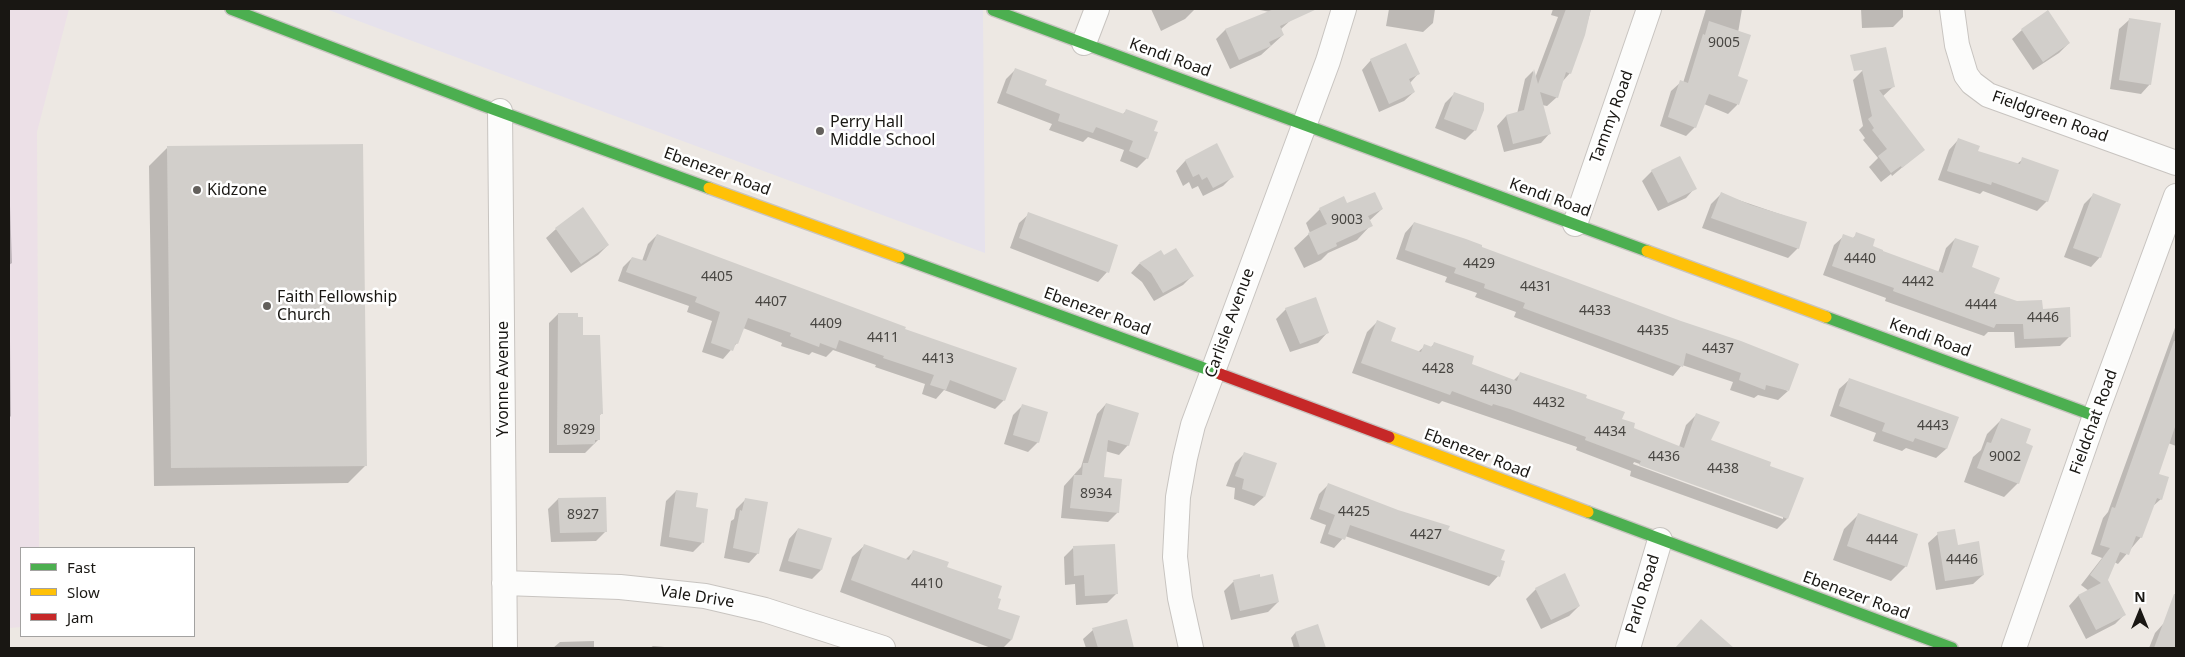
<!DOCTYPE html>
<style>
body{margin:0}
#map{position:relative;width:2185px;height:657px;overflow:hidden;background:#ede8e3;font-family:"Noto Sans",sans-serif}
canvas{display:block}
.frame{position:absolute;inset:0;border:10px solid #191713;pointer-events:none}
.legend{position:absolute;left:20px;top:547px;width:175px;height:90px;box-sizing:border-box;background:#fff;border:1px solid #a3a2a1;margin:0;padding:6px 9px;list-style:none;font-size:15px;color:#191713}
.legend li{display:flex;align-items:center;gap:10px;height:25px}
.legend b{width:25px;border:1px solid #a3a2a1}
.north{position:absolute;left:2115px;top:587px;width:50px;height:50px;-webkit-text-stroke:4px #fff;paint-order:stroke;rotate:0deg;font-size:14px;font-weight:700;line-height:20px;text-align:center;color:#191713}
.north::after{content:'';display:block;margin:auto;width:18px;height:22px;background:#191713;clip-path:polygon(50% 0,100% 100%,50% 72%,0 100%)}
</style>
<div id="map">
<canvas width="2185" height="657"></canvas>
<div class="frame"></div>
<ul class="legend">
<li><b style="height:6px;background:#4caf50"></b>Fast</li>
<li><b style="height:6px;background:#ffc107"></b>Slow</li>
<li><b style="height:6px;background:#c62828"></b>Jam</li>
</ul>
<div class="north">N</div>
</div>
<script>
const g = document.querySelector('canvas').getContext('2d');
g.lineJoin = 'round';
function paint(path, color) {
  g.fillStyle = color;
  g.fill(path, 'evenodd');
}
function toPath(rows) {
  const path = new Path2D();
  for (const r of rows) {
    path.moveTo(r[0], r[1]);
    for (let i = 2; i < r.length; i += 2) path.lineTo(r[i], r[i + 1]);
  }
  return path;
}
function strokePath(path, color, width, dash) {
  g.strokeStyle = color;
  g.lineWidth = width;
  g.lineCap = dash ? 'butt' : 'round';
  g.setLineDash(dash || []);
  g.stroke(path);
}
function write(font, color, halo, rows, align = 'center') {
  g.font = font + ' "Noto Sans",sans-serif';
  g.lineWidth = 5;
  g.setLineDash([]);
  g.textBaseline = 'middle';
  g.strokeStyle = halo;
  g.fillStyle = color;
  for (const [text, x, y, turn = 0] of rows) {
    g.save();
    g.translate(x, y);
    g.rotate((+turn || 0) * Math.PI / 180);
    g.textAlign = isNaN(turn) ? turn : align;
    if (halo) g.strokeText(text, 0, 0);
    g.fillText(text, 0, 0);
    g.restore();
  }
}
paint(toPath([
 [9,9,69,9,37,132,39,548,21,548,21,627,9,628]
]), '#ece0e7');
paint(toPath([
 [326,9,983,9,985,253]
]), '#e6e2ec');
paint(toPath([
 [1151,9,1194,9,1194,10,1185,19,1161,31],
 [1255,9,1287,9,1292,19,1281,29,1283,35,1261,55,1230,69,1216,39,1225,30,1270,12],
 [1389,9,1435,9,1433,23,1423,32,1386,26],
 [1553,9,1591,9,1584,35,1570,73,1562,82,1557,97,1547,106,1542,105,1550,133,1541,143,1504,152,1497,126,1506,116,1517,114,1525,79,1533,71,1535,78,1558,17,1551,15],
 [1706,9,1742,9,1738,33,1737,77,1746,80,1737,105,1728,114,1704,104,1695,127,1686,136,1660,126,1671,91,1681,82,1683,83],
 [1861,9,1903,9,1903,17,1893,27,1862,28],
 [2129,20,2150,84,2141,94,2110,89,2119,29],
 [2022,30,2069,43,2059,53,2033,70,2012,39],
 [1371,60,1418,74,1410,83,1414,92,1404,101,1379,112,1362,70],
 [1016,69,1043,85,1122,115,1126,111,1153,132,1147,158,1137,168,1120,161,1124,150,1088,137,1083,142,1049,130,1052,124,997,103,1006,79],
 [1863,70,1894,86,1882,97,1923,150,1892,176,1891,174,1881,182,1869,167,1878,158,1863,140,1865,138,1859,130,1863,126,1853,80],
 [1455,93,1475,130,1465,140,1435,128,1445,103],
 [1958,140,1977,152,2017,164,2023,159,2047,201,2037,211,1983,191,1980,194,1938,180,1949,150],
 [1216,145,1232,177,1223,186,1203,196,1198,186,1192,189,1189,182,1183,186,1176,171,1185,161],
 [167,148,366,465,348,483,154,486,149,166],
 [1652,171,1695,188,1686,198,1658,211,1642,181],
 [9,177,12,263,9,265,11,416,9,418],
 [1721,194,1806,223,1798,248,1788,258,1702,228,1711,204],
 [2094,194,2100,257,2091,267,2064,257,2084,204],
 [1347,204,1382,209,1369,221,1371,225,1357,240,1328,253,1321,260,1304,268,1294,248,1310,233,1306,223,1320,209],
 [1029,214,1107,272,1098,282,1010,248,1019,223],
 [1414,223,1480,248,1788,391,1778,400,1758,395,1754,398,1730,390,1733,382,1682,365,1673,376,1514,317,1516,312,1475,297,1477,293,1445,282,1447,277,1396,259,1405,233],
 [556,229,608,245,598,255,571,273,546,238],
 [1857,234,1871,246,1881,252,1938,273,1946,248,1955,239,1970,268,1993,293,2069,337,2060,346,2015,348,2014,332,1988,332,1984,336,1885,301,1886,298,1823,275,1834,245,1844,236,1852,239],
 [657,235,904,329,1004,400,995,409,944,390,936,399,922,394,925,384,875,367,876,365,833,350,826,357,812,352,809,355,781,346,782,343,743,328,737,343,723,359,702,352,712,321,687,312,689,306,618,281,623,267,632,258,642,261,648,244],
 [1160,252,1163,257,1192,276,1183,285,1154,301,1142,282,1131,273,1139,264],
 [1286,309,1327,333,1318,343,1290,352,1276,319],
 [558,314,582,337,602,413,599,416,599,439,585,453,549,453,549,323],
 [1377,322,1389,342,1418,352,1425,346,1430,348,1435,343,1470,364,1513,381,1521,373,1584,399,1621,419,1632,428,1679,447,1686,425,1696,415,1709,440,1768,466,1787,519,1777,529,1630,476,1631,471,1576,450,1577,447,1442,401,1439,404,1352,373,1367,332],
 [1634,462,1783,516,1783,519,1633,464],
 [2176,325,2176,446,2168,443,2157,475,2161,499,2152,507,2141,537,2118,564,2114,562,2107,580,2124,615,2115,624,2086,639,2069,606,2078,596,2089,591,2081,585,2102,558,2091,554,2103,518,2108,512],
 [1849,380,1957,418,1946,449,1936,458,1906,448,1902,451,1873,441,1876,433,1830,416,1839,389],
 [1106,404,1128,445,1119,455,1105,451,1103,479,1118,512,1108,522,1061,518,1064,486,1081,467,1097,414],
 [1022,406,1038,442,1028,452,1004,444,1013,415],
 [2001,420,2018,483,2004,497,1964,482,1973,457,1981,450,1987,434],
 [1245,453,1264,497,1254,506,1234,499,1235,488,1226,486,1235,463],
 [1329,484,1447,531,1504,562,1498,576,1489,586,1345,536,1334,548,1320,543,1326,525,1310,519,1319,494],
 [676,491,694,508,702,543,693,552,660,546,666,501],
 [605,498,606,531,596,541,551,542,548,509,558,499],
 [746,499,758,553,749,563,724,558,731,521,734,519,736,509],
 [1858,515,1906,566,1891,581,1833,560,1844,529],
 [798,529,821,570,812,579,779,571,789,539],
 [1938,534,1957,546,1983,575,1973,584,1936,590,1928,543],
 [864,546,905,560,914,551,996,599,996,610,1011,640,1003,648,991,648,840,592,852,557],
 [1073,548,1116,594,1107,603,1076,605,1075,584,1065,585,1064,557],
 [1259,575,1278,602,1268,612,1231,620,1224,591,1233,582],
 [1536,589,1579,606,1569,616,1541,629,1526,599],
 [1126,621,1132,648,1086,648,1083,639,1093,630],
 [2164,623,2176,627,2176,648,2149,648,2155,633],
 [1317,626,1324,648,1294,648,1291,638,1295,633],
 [1692,630,1732,648,1676,648],
 [594,641,594,648,553,648,560,642],
 [653,646,676,648,650,648]
]), '#0003');
paint(toPath([
 [1274,9,1317,9,1280,26,1284,35,1269,42,1271,46,1239,60,1225,29],
 [1566,9,1591,9,1585,35,1571,74,1566,72,1558,98,1540,92,1551,134,1513,144,1506,115,1524,110,1534,69,1538,84],
 [2048,10,2070,43,2043,62,2021,29],
 [2129,18,2161,23,2151,85,2119,80],
 [1709,21,1751,35,1738,76,1748,80,1739,105,1709,94,1696,128,1668,117,1680,80,1688,83,1703,34,1705,35],
 [1406,43,1420,74,1409,79,1415,92,1389,104,1370,59],
 [1886,47,1895,87,1879,90,1925,150,1902,168,1901,166,1891,173,1878,156,1887,149,1872,130,1874,128,1868,119,1872,116,1862,70,1854,71,1850,55],
 [1015,68,1047,80,1045,85,1124,114,1126,109,1158,121,1154,131,1158,132,1148,159,1129,151,1133,141,1096,127,1093,133,1058,121,1060,114,1006,93],
 [1454,92,1484,103,1484,110,1476,131,1444,119],
 [1958,138,1980,146,1978,151,2020,164,2022,157,2059,170,2048,202,1992,182,1991,185,1947,171],
 [1217,143,1234,177,1213,188,1207,177,1202,180,1199,174,1193,177,1185,160],
 [363,144,367,466,171,468,167,146],
 [1680,156,1697,189,1668,203,1651,170],
 [1375,192,1383,209,1368,216,1373,226,1336,243,1337,246,1318,255,1308,233,1327,224,1319,208,1344,196,1347,203],
 [1721,192,1751,205,1807,222,1799,249,1711,218],
 [2093,193,2121,204,2101,258,2073,248],
 [583,207,609,245,581,264,555,228],
 [1028,212,1118,245,1109,273,1019,238],
 [1414,222,1466,239,1482,245,1482,247,1681,321,1741,341,1799,364,1789,391,1766,385,1765,390,1739,380,1741,373,1686,353,1683,367,1523,308,1525,303,1484,288,1485,284,1454,273,1456,268,1405,250],
 [1856,232,1875,239,1873,246,1883,250,1883,251,1943,273,1955,238,1979,246,1972,267,2000,278,1994,293,2017,301,2042,300,2043,309,2070,307,2071,337,2024,339,2023,324,1996,324,1994,328,1893,291,1894,288,1832,266,1843,234,1854,238],
 [657,234,906,327,905,329,1017,368,1005,401,950,380,946,390,930,385,934,375,883,358,884,356,839,340,836,349,820,343,819,347,790,336,791,333,748,318,738,344,736,343,733,351,711,343,720,312,695,302,697,297,626,272,632,257,646,261],
 [1176,248,1194,276,1163,293,1151,273,1139,263,1161,250,1164,255],
 [1316,297,1329,333,1300,344,1285,308],
 [558,313,578,313,578,317,583,317,583,335,600,335,603,414,600,414,600,440,595,440,595,444,557,445],
 [1377,320,1396,328,1391,341,1421,352,1424,344,1432,347,1434,342,1474,356,1472,364,1517,381,1520,372,1587,395,1586,398,1625,412,1622,419,1635,423,1634,428,1684,448,1696,413,1720,422,1711,440,1771,462,1770,466,1804,478,1788,519,1639,465,1641,461,1585,440,1586,437,1510,409,1493,404,1492,406,1452,391,1450,395,1361,363],
 [2174,341,2176,341,2176,424,2159,474,2169,477,2162,500,2157,498,2142,538,2136,536,2129,555,2120,552,2108,580,2126,615,2096,630,2078,595,2101,583,2090,575,2110,548,2100,545,2112,507,2115,508],
 [1849,378,1959,417,1947,449,1915,438,1913,442,1882,431,1885,423,1839,406],
 [1106,403,1139,413,1129,446,1108,440,1104,477,1122,479,1119,513,1070,508,1074,475,1082,475,1083,463,1088,463],
 [1022,404,1048,412,1039,443,1013,435],
 [2001,418,2031,429,2026,443,2033,446,2019,484,1977,468,1987,442,1991,443],
 [1244,452,1277,463,1265,497,1242,489,1244,479,1235,476],
 [1328,483,1398,510,1450,526,1448,530,1505,550,1501,560,1505,561,1500,577,1350,525,1345,540,1328,534,1335,515,1319,509],
 [676,490,698,493,696,507,708,509,704,543,669,537],
 [606,497,607,532,560,533,558,498],
 [745,498,768,502,759,554,733,548,740,510,742,511],
 [1858,513,1918,534,1907,567,1847,546],
 [798,528,832,538,822,570,788,561],
 [1955,529,1958,545,1979,541,1984,575,1945,581,1937,532],
 [864,544,909,560,913,550,949,562,947,567,1002,586,998,598,1001,599,998,609,1020,616,1012,640,851,580],
 [1115,544,1118,594,1085,596,1084,575,1074,576,1073,546],
 [1565,573,1580,606,1551,620,1535,588],
 [1260,574,1260,577,1273,574,1279,602,1240,611,1233,580],
 [2174,594,2176,594,2176,648,2154,648],
 [1127,619,1134,648,1098,648,1092,628],
 [1701,619,1734,648,1675,648],
 [1318,624,1326,648,1300,648,1295,632]
]), '#d2cfcb');
const street = toPath([
 [1952,9,1957,45,1966,75,1972,83,1988,95,2176,163],
 [1084,43,1097,9],
 [500,111,505,648],
 [1575,224,1649,9],
 [504,583,620,587,705,596,765,610,883,648],
 [1191,648,1180,598,1175,557,1178,497,1185,458,1193,425,1328,61,1344,9],
 [1628,648,1660,540],
 [2014,648,2095,416,2176,196]
]);
const fast = toPath([
 [231,9,482,105,709,188],
 [993,10,1647,251],
 [899,257,1220,374],
 [1826,317,2095,416],
 [1588,512,1952,648]
]);
const slow = toPath([
 [709,188,899,257],
 [1647,251,1826,317],
 [1389,437,1588,512]
]);
const jam = toPath([
 [1220,374,1389,437]
]);
strokePath(street, '#c8c4c0', 26);
strokePath(fast, '#c8c4c0', 14);
strokePath(slow, '#c8c4c0', 14);
strokePath(jam, '#c8c4c0', 14);
strokePath(street, '#fcfcfb', 24);
strokePath(fast, '#4caf50', 11);
strokePath(slow, '#ffc107', 11);
strokePath(jam, '#c62828', 11);
for (const [x, y, r, color] of [
 [820,131,5,"#63605c"],
 [197,190,5,"#63605c"],
 [267,306,5,"#63605c"]
]) {
  const dot = new Path2D();
  dot.arc(x, y, r, 0, 2 * Math.PI);
  g.fillStyle = color;
  g.fill(dot);
  strokePath(dot, '#fff', 2);
}
write('14px', '#484642', null, [
 ["9005",1724,43],
 ["9003",1347,220],
 ["4440",1860,259],
 ["4429",1479,264],
 ["4405",717,277],
 ["4442",1918,282],
 ["4431",1536,287],
 ["4407",771,302],
 ["4444",1981,305],
 ["4433",1595,311],
 ["4446",2043,318],
 ["4409",826,324],
 ["4435",1653,331],
 ["4411",883,338],
 ["4437",1718,349],
 ["4413",938,359],
 ["4428",1438,369],
 ["4430",1496,390],
 ["4432",1549,403],
 ["4443",1933,426],
 ["8929",579,430],
 ["4434",1610,432],
 ["4436",1664,457],
 ["9002",2005,457],
 ["4438",1723,469],
 ["8934",1096,494],
 ["4425",1354,512],
 ["8927",583,515],
 ["4427",1426,535],
 ["4444",1882,540],
 ["4446",1962,560],
 ["4410",927,584]
]);
write('16px', '#191713', '#fff', [
 ["Kendi Road",1170,58,20],
 ["Tammy Road",1612,117,-70],
 ["Fieldgreen Road",2050,117,20],
 ["Ebenezer Road",717,172,20],
 ["Kendi Road",1550,198,20],
 ["Ebenezer Road",1097,312,20],
 ["Carlisle Avenue",1230,323,-70],
 ["Kendi Road",1930,338,20],
 ["Yvonne Avenue",503,379,-90],
 ["Fieldchat Road",2094,422,-70],
 ["Ebenezer Road",1477,454,21],
 ["Parlo Road",1643,594,-73],
 ["Ebenezer Road",1856,596,20],
 ["Vale Drive",697,597,9]
]);
write('16px', '#191713', '#fff', [
 ["Perry Hall",830,122],
 ["Middle School",830,140],
 ["Kidzone",207,190],
 ["Faith Fellowship",277,297],
 ["Church",277,315]
], 'left');
</script>
